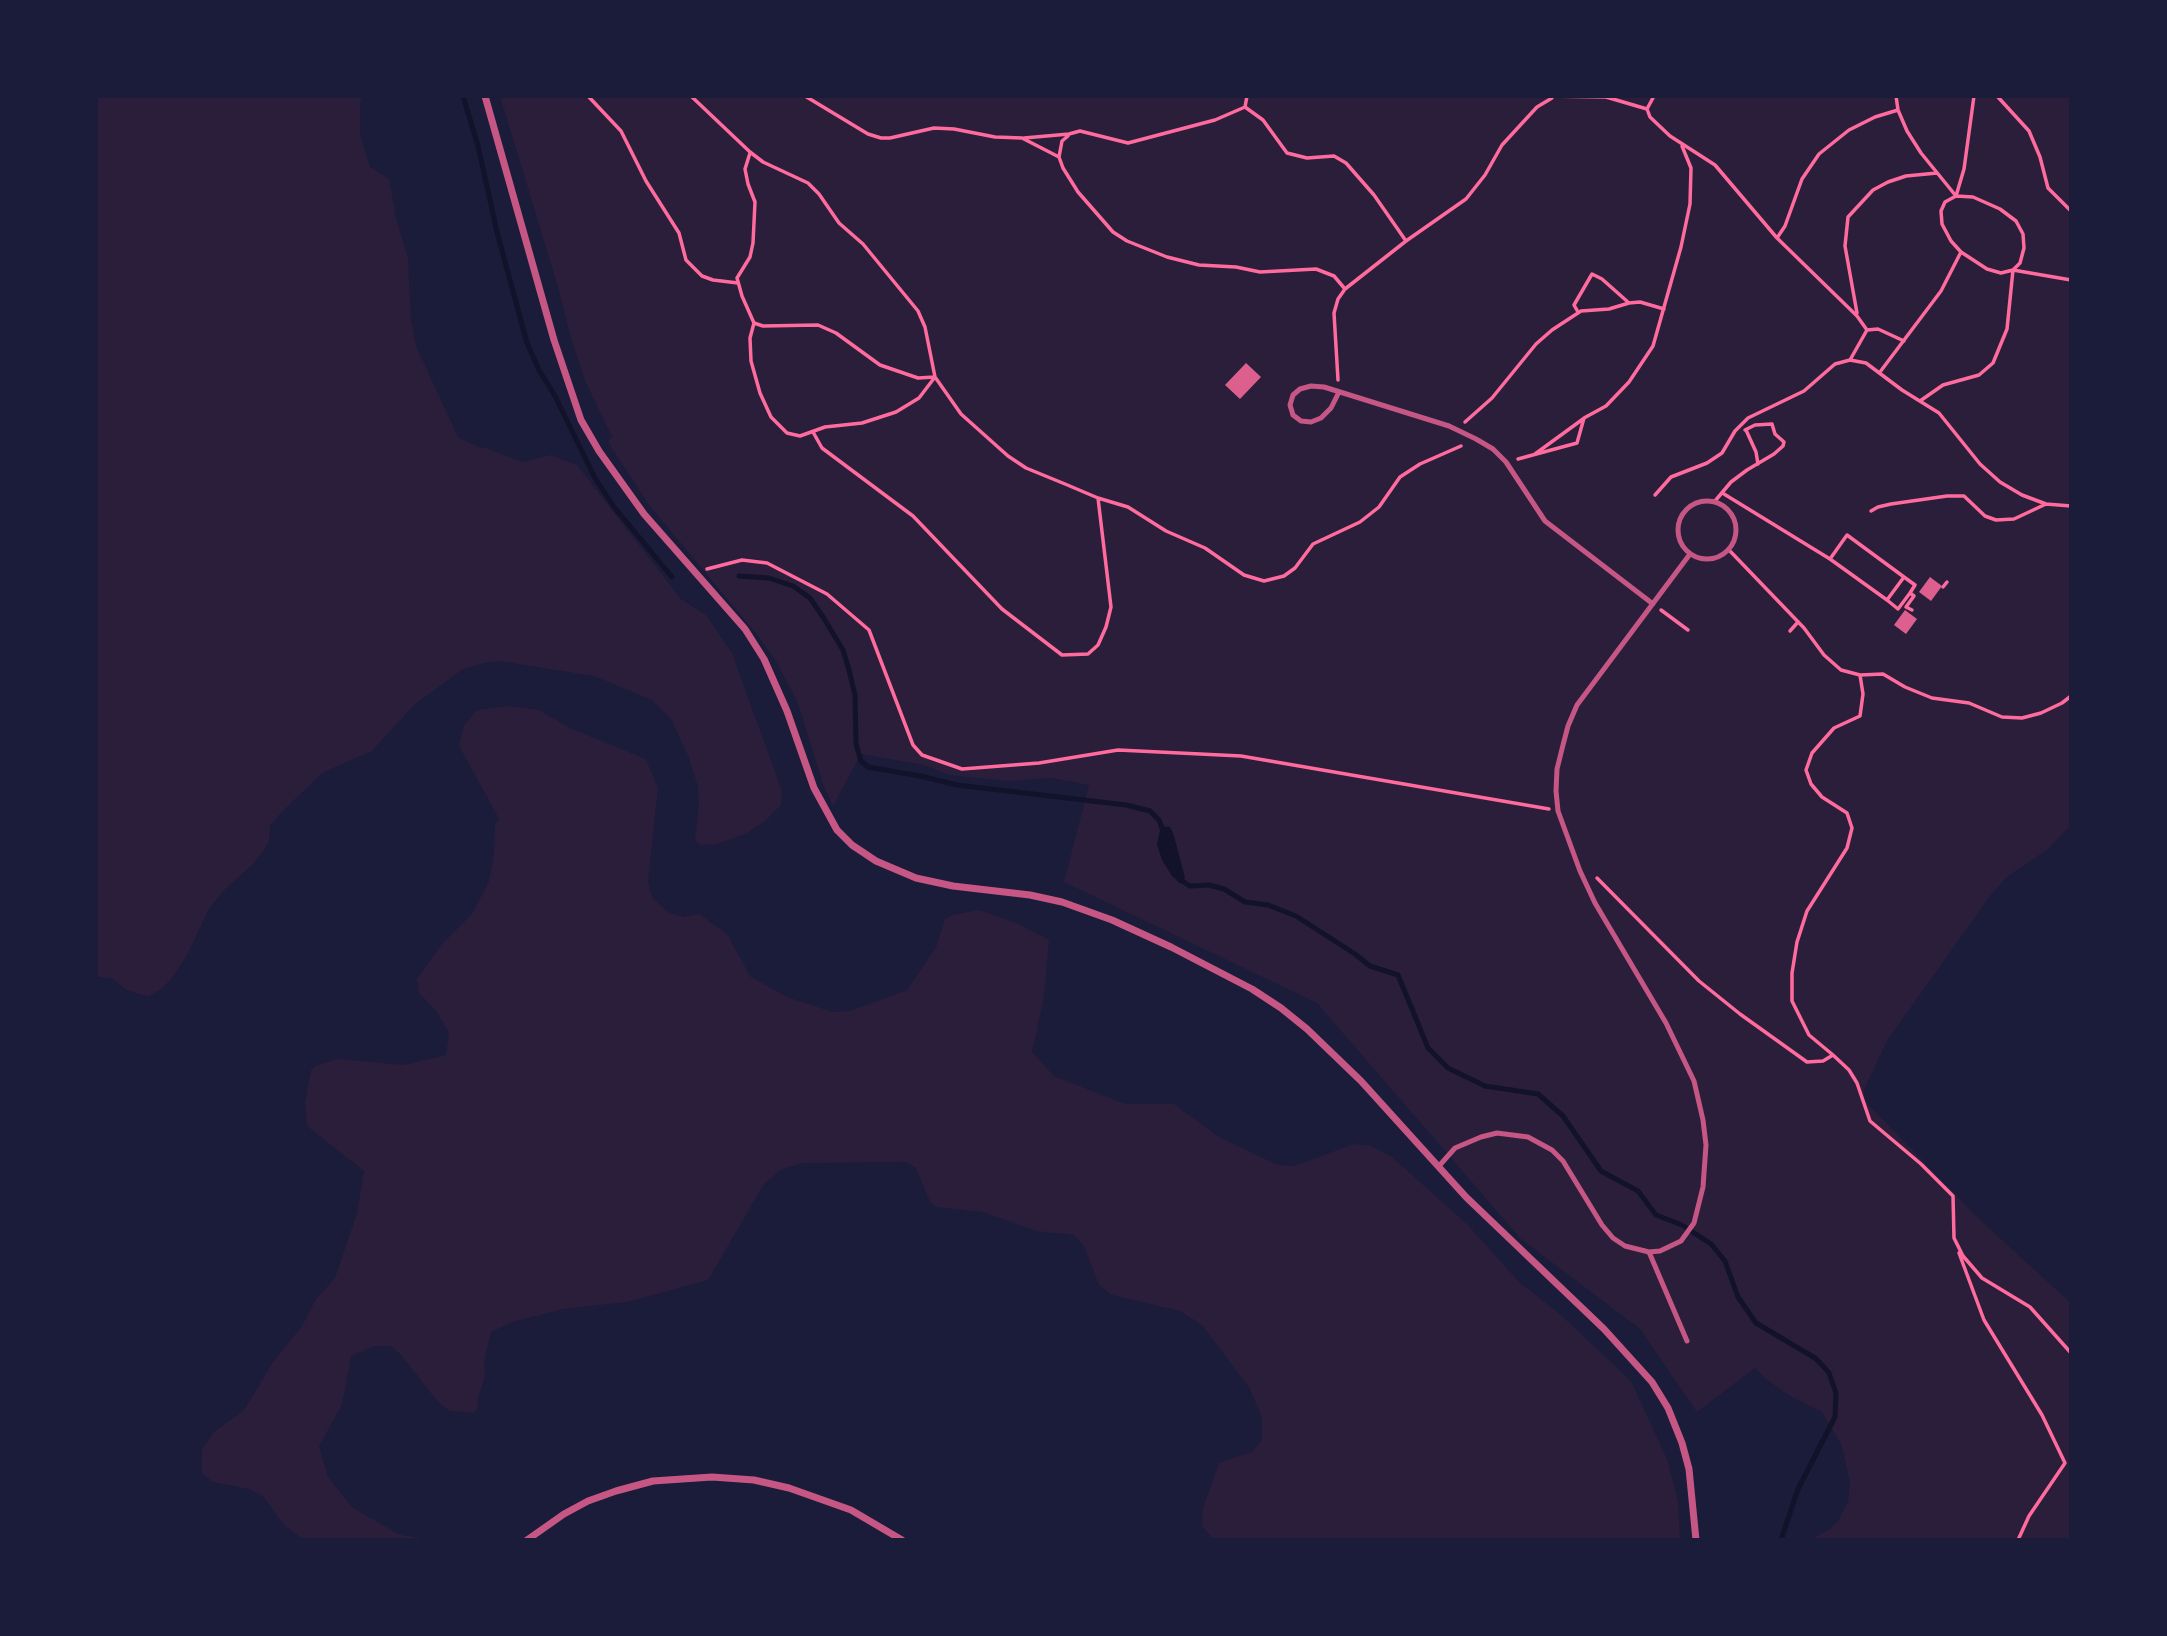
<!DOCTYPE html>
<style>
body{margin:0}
#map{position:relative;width:2167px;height:1636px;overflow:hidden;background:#1b1b3a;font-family:Mulish,sans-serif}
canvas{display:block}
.frame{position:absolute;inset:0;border:98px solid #1b1b3a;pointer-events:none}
</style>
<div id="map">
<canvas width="2167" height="1636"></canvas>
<div class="frame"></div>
</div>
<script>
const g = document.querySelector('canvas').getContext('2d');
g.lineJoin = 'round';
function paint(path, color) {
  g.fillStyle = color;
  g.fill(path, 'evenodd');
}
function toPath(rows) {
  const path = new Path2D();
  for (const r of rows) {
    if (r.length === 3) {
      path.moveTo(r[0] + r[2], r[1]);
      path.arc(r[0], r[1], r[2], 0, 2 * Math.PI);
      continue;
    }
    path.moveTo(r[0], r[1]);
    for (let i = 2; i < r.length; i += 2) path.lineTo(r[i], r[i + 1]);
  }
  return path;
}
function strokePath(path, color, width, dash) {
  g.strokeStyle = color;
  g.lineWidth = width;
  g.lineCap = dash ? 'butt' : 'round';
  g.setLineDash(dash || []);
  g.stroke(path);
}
paint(toPath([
 [96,96,363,96,360,102,360,135,370,167,389,179,396,218,408,258,411,319,416,346,458,437,478,447,486,448,523,462,550,455,577,465,681,599,706,615,732,653,782,791,781,805,765,821,745,834,717,844,700,845,695,840,699,802,698,787,689,758,671,719,652,700,594,676,499,661,484,663,463,669,414,705,372,751,322,773,280,814,270,826,269,841,264,850,253,864,223,891,209,909,187,955,172,978,161,989,149,996,142,995,127,990,111,978,96,977],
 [500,96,2071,96,2071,825,2048,849,2007,877,1990,896,1887,1041,1864,1090,1865,1101,1980,1220,2071,1303,2071,1540,1810,1540,1830,1529,1838,1521,1848,1502,1850,1482,1841,1444,1822,1412,1790,1396,1766,1379,1755,1368,1697,1412,1640,1329,1521,1239,1317,1003,1064,882,1089,785,1052,778,1008,781,949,775,924,765,861,754,833,806,823,784,798,703,776,661,758,636,649,505,608,442,612,437,586,383,571,338,558,287],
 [508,706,539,710,572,729,646,759,658,788,648,882,652,897,669,913,684,917,699,914,727,934,750,976,787,997,833,1012,850,1011,907,990,936,947,945,919,952,915,979,910,1019,924,1049,940,1044,997,1032,1052,1054,1076,1125,1104,1174,1104,1219,1137,1278,1165,1294,1166,1354,1144,1371,1146,1392,1157,1468,1225,1519,1282,1561,1315,1631,1381,1667,1459,1678,1501,1680,1540,1214,1540,1202,1526,1203,1508,1219,1463,1253,1451,1262,1440,1262,1418,1250,1389,1202,1325,1180,1311,1112,1295,1099,1285,1084,1246,1074,1235,1036,1231,983,1212,936,1207,930,1202,916,1168,905,1162,803,1163,782,1169,764,1184,708,1280,627,1302,564,1309,512,1322,491,1332,484,1362,485,1377,477,1400,478,1408,473,1413,450,1411,438,1402,402,1356,391,1346,375,1346,351,1356,342,1405,319,1446,328,1477,353,1508,400,1535,439,1540,304,1540,284,1525,263,1496,249,1489,213,1482,202,1473,202,1450,214,1432,244,1410,273,1362,302,1326,316,1299,335,1278,357,1213,364,1171,307,1126,305,1103,311,1070,317,1065,338,1059,403,1065,446,1055,449,1033,437,1012,419,993,417,979,441,945,472,914,489,881,494,853,495,825,499,819,459,746,464,725,477,710]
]), '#2a1e3b');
paint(toPath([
 [1161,826,1170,827,1174,836,1185,878,1181,884,1172,876,1162,860,1157,844]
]), '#12122b');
strokePath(toPath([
 [463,96,478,146,497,232,527,343,539,370,555,396,595,478,614,507,672,577],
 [739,576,769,578,793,586,810,598,823,617,843,650,849,670,855,695,856,744,861,761,868,767,920,776,957,785,1126,805,1150,811,1159,820,1163,831],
 [1179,879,1190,886,1209,885,1224,889,1245,902,1268,905,1296,916,1355,954,1370,966,1398,975,1428,1048,1448,1068,1485,1086,1538,1094,1563,1116,1601,1171,1638,1191,1656,1215,1682,1225,1711,1244,1725,1261,1738,1297,1756,1323,1815,1358,1824,1367,1829,1373,1836,1393,1835,1417,1798,1489,1781,1540]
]), '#12122b', 5);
paint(toPath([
 [1246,363,1261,377,1240,399,1225,385],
 [1930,577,1942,586,1931,601,1919,592],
 [1905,610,1917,619,1906,634,1894,625]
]), '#dd5f8e');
strokePath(toPath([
 [588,96,621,131,646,181,679,233,686,260,702,276,713,280,738,283],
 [691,96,750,152,763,162,808,183,819,194,839,223,863,244,918,311,925,327,935,377,961,414,1008,456,1026,468,1065,484,1098,498,1128,507,1166,531,1205,548,1244,575,1264,581,1284,576,1295,568,1313,544,1360,522,1379,507,1400,477,1420,464,1461,446],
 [805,96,868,134,881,138,890,138,934,128,954,129,995,137,1022,138,1059,157,1063,168,1078,192,1113,232,1127,241,1167,257,1199,265,1236,267,1260,272,1316,269,1334,276,1345,289],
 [1247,96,1245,107,1263,120,1287,153,1307,158,1334,156,1346,163,1374,195,1406,241],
 [1547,96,1606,97,1647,109,1650,117,1670,136,1715,165,1777,238,1857,316,1867,330],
 [1896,96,1898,110,1907,131,1921,153,1956,196,1964,169,1974,96],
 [1997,96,2029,131,2040,157,2048,188,2071,211],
 [1647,109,1654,96],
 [1024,138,1069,134,1080,131,1128,143,1215,120,1245,107],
 [750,153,745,169,748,184,755,202,753,243,750,257,737,278,742,296,754,323,763,326,818,325,836,333,880,365,918,378,935,377],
 [1059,157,1062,141,1068,136],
 [1956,196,1973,197,2000,209,2016,221,2023,234,2024,248,2020,263,2013,270,2001,273,1987,269,1961,252,1951,241,1942,224,1941,211,1945,202,1956,196],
 [1777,238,1785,226,1802,179,1819,154,1849,130,1875,117,1898,110],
 [1578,312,1574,305,1592,274,1602,279,1629,303],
 [1857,313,1845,246,1848,217,1873,190,1888,182,1906,176,1937,173],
 [754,323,750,338,751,361,760,393,771,417,787,433,800,436,825,427,862,423,896,412,919,398,935,377],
 [1850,360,1867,330,1878,329,1904,341],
 [1880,372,1941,291,1961,252],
 [1338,380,1334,313,1338,299,1345,289,1406,241,1466,199,1485,175,1502,145,1537,107,1552,98],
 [1920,401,1943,385,1979,375,1993,363,2007,329,2013,270,2071,280],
 [1465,422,1492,398,1536,344,1552,330,1581,311,1609,309,1629,303,1640,302,1664,309],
 [1746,430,1756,452,1758,464],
 [813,432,822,448,913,516,1002,609,1062,655,1088,654,1098,645,1106,627,1111,607,1098,498],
 [1535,454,1583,419],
 [1518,459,1577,443,1584,418,1606,406,1629,382,1653,346,1681,247,1690,204,1691,168,1682,146],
 [1724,494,1830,559,1887,600,1904,577,1847,535,1830,559],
 [1655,495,1671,477,1707,463,1722,453,1735,431,1748,418,1804,391,1835,364,1850,360,1866,363,1902,390,1939,413,1980,464,2000,482,2022,495,2046,504,2071,506],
 [1715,501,1731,482,1747,470,1774,454,1783,446,1784,442,1775,434,1772,424,1755,425,1745,430],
 [1871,511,1878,507,1891,504,1947,496,1964,496,1985,516,1996,520,2014,519,2046,504],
 [1729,550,1804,628,1824,655,1841,670,1860,675,1883,674,1905,687,1932,698,1969,703,2002,717,2022,718,2041,713,2062,703,2071,696],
 [707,569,742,560,767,563,827,594,869,630,913,745,922,755,962,769,1039,763,1118,750,1241,756,1549,809],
 [1943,587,1947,582],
 [1910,593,1914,596,1906,607,1912,610],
 [1887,600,1898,609,1910,593,1915,585,1904,577],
 [1661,610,1688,630],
 [1790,631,1798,622],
 [1597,878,1699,981,1740,1014,1807,1062,1823,1061,1833,1055,1849,1070,1857,1083,1870,1121,1921,1164,1953,1196,1954,1238,1963,1256,1982,1278,2030,1307,2071,1353],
 [1833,1055,1809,1035,1792,1001,1792,973,1797,942,1807,911,1847,848,1852,828,1847,813,1822,797,1811,784,1806,770,1812,753,1834,728,1860,716,1863,694,1860,675],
 [1959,1253,1984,1320,2042,1415,2065,1463,2029,1516,2018,1540]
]), '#ff6b9d', 3.5);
strokePath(toPath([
 [1339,392,1331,408,1321,418,1311,422,1301,421,1293,415,1290,405,1293,395,1300,389,1311,386,1324,387,1449,426,1476,439,1493,449,1506,462,1545,521,1653,604],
 [1707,530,29],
 [1439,1166,1455,1148,1481,1137,1497,1133,1528,1137,1552,1150,1563,1161,1602,1225,1613,1238,1625,1246,1649,1252,1660,1251,1681,1241,1694,1223,1703,1187,1706,1145,1703,1120,1694,1081,1666,1023,1595,903,1580,871,1558,811,1556,791,1557,769,1563,745,1568,726,1577,705,1690,554],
 [1649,1252,1687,1341]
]), '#c65784', 5);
strokePath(toPath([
 [485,96,554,340,581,420,599,451,644,514,745,629,764,659,787,711,814,788,837,830,852,845,876,861,916,878,953,886,1030,895,1062,902,1112,920,1171,947,1252,989,1281,1008,1307,1029,1361,1081,1466,1197,1604,1329,1652,1382,1668,1408,1682,1443,1689,1469,1696,1540],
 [527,1540,564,1514,588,1501,616,1491,653,1481,712,1477,754,1480,789,1488,851,1510,902,1540]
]), '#c65784', 7);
</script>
